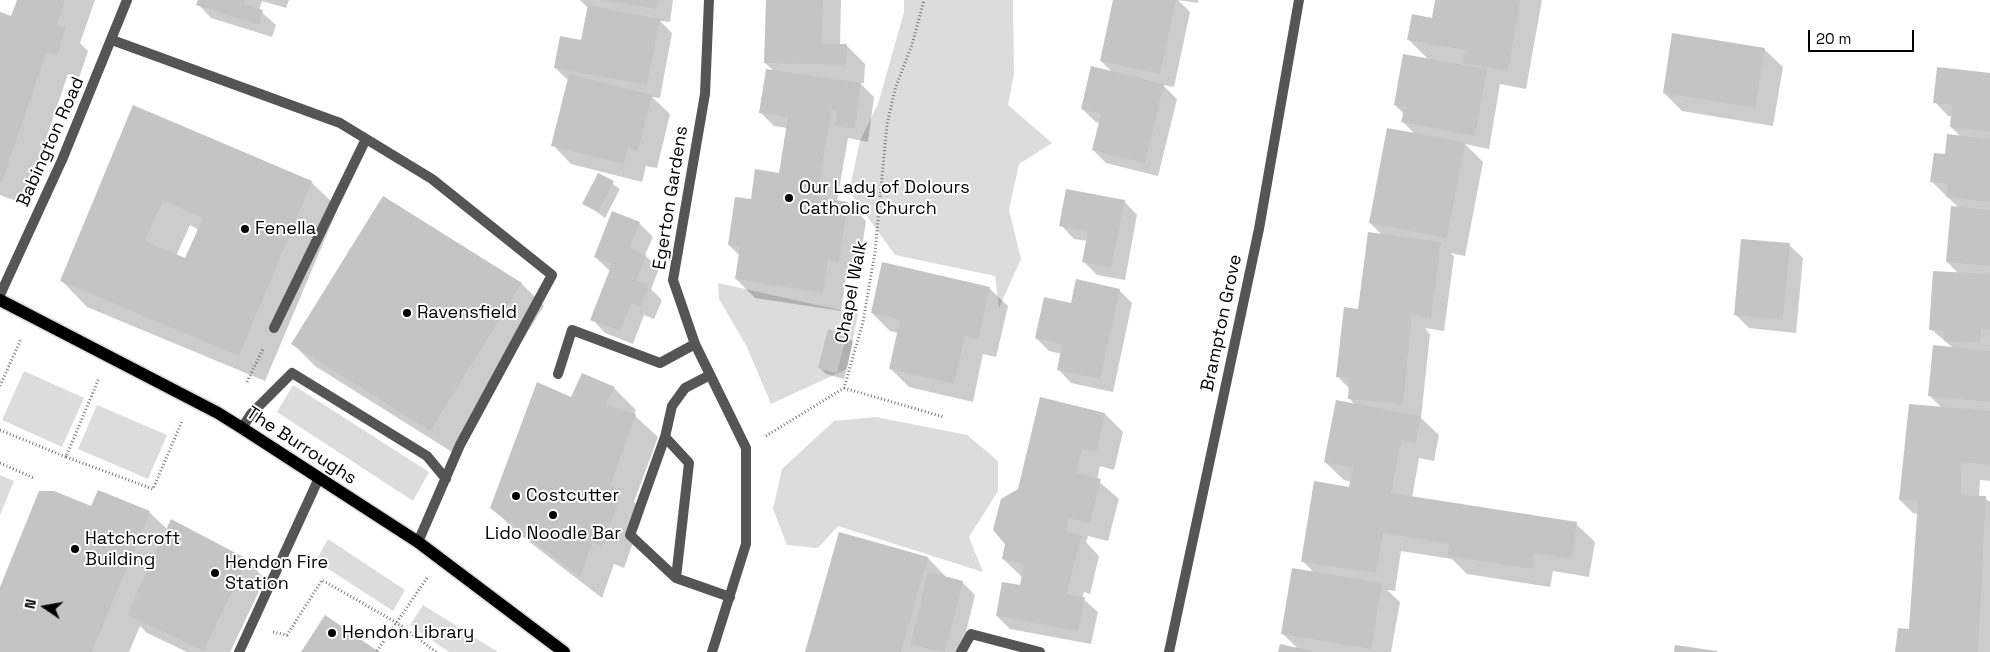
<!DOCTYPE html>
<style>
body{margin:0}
#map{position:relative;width:1990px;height:652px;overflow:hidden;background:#fff;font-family:"Space Grotesk",sans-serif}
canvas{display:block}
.north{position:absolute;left:20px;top:582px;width:50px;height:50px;-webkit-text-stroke:4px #fff;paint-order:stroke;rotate:282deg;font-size:14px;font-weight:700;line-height:20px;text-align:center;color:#000}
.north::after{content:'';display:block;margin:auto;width:18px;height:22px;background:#000;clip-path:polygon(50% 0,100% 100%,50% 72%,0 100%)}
.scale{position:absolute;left:1808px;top:30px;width:106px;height:22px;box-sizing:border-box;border:2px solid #000;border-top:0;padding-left:6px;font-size:15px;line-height:18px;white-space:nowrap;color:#000;-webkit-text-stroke:4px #fff;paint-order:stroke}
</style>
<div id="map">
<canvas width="1990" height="652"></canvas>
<div class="north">N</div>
<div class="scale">20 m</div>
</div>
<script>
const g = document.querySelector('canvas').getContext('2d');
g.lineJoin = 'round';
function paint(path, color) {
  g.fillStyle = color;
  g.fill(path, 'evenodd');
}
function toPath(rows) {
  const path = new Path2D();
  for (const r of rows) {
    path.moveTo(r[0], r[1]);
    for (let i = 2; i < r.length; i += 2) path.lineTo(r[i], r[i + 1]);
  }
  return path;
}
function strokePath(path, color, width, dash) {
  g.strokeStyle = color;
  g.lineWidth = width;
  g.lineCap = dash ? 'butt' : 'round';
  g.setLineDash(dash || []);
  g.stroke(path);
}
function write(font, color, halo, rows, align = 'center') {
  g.font = font + ' "Space Grotesk",sans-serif';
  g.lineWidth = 4;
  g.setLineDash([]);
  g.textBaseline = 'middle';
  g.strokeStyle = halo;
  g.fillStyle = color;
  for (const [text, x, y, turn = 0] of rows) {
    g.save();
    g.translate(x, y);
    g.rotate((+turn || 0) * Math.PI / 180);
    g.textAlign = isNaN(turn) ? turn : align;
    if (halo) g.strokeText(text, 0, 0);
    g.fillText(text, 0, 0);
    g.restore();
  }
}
paint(toPath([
 [904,0,1013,0,1014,74,1008,105,1052,143,1019,164,1009,210,1021,259,999,308,995,276,895,255,849,191,860,141,878,104,904,12],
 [718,283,858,314,847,369,771,404,747,347,719,299],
 [24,371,84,398,62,447,2,420],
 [293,385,429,472,413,501,277,412],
 [97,405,167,435,148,479,78,449],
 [876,417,967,435,998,461,998,491,969,537,983,572,838,526,818,548,787,545,773,509,782,469,834,421],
 [0,475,14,481,0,515],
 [328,539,405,590,393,611,316,561],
 [423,605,498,652,449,652,410,625]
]), '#dcdcdc');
paint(toPath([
 [18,0,95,0,80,43,88,51,79,78,68,74,24,204,0,195,0,13,12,17],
 [199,0,289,0,286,8,262,1,259,10,276,25,272,37,211,18,198,4],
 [580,0,673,0,670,22,660,21,672,33,660,98,652,97,670,114,657,168,646,166,642,182,571,164,553,145,569,81,555,68,582,42,589,9],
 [767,0,841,0,840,45,847,46,865,64,864,83,860,83,874,97,868,142,848,138,837,201,848,203,866,221,857,280,846,278,841,311,755,298,736,279,740,256,729,245,780,174,787,128,774,126,761,113,774,71,765,63],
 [1114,0,1198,0,1198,3,1178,0,1190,12,1174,87,1163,85,1177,99,1158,176,1106,163,1093,150,1100,123,1096,122,1082,109,1113,73,1101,61],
 [1436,0,1542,0,1526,89,1500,84,1489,149,1465,144,1483,162,1465,256,1450,253,1454,256,1444,331,1425,328,1430,334,1421,418,1439,435,1434,461,1419,458,1412,498,1576,524,1595,542,1589,577,1553,571,1550,587,1467,574,1452,559,1401,551,1395,591,1387,590,1400,602,1391,652,1280,652,1298,649,1282,633,1314,573,1303,561,1350,488,1351,482,1344,480,1325,462,1355,405,1349,398,1350,389,1338,377,1383,236,1370,223,1415,134,1403,122,1404,114,1395,105,1430,61,1409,40,1433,19],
 [1764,49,1783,67,1773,126,1682,111,1664,93],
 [1990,74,1990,481,1980,480,1979,497,1985,498,1990,502,1990,652,1896,652,1910,630,1918,514,1913,513,1900,500,1942,408,1929,395,1953,348,1931,329,1958,273,1947,262,1959,208,1932,182,1946,156,1961,137,1951,127,1952,116,1948,116,1935,102],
 [133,107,311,182,338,208,265,381,87,307,61,280],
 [190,225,199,230,186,260,176,256],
 [599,174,620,189,605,218,584,203],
 [1124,201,1137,215,1125,280,1097,275,1084,262,1088,241,1074,239,1061,225],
 [639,223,653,237,645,255,659,269,651,289,662,300,654,319,644,315,633,344,605,333,592,319,610,271,595,257],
 [1789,245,1803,258,1796,333,1749,328,1736,315],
 [522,284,544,306,452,452,315,366,293,344],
 [989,288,1008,306,996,357,983,354,973,402,909,387,890,368,898,333,890,331,872,313],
 [1119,290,1132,303,1113,392,1071,383,1058,369,1062,354,1049,351,1036,338,1072,305],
 [829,331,847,335,853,342,844,379,826,374,819,367],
 [614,388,636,410,634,415,658,437,634,502,644,512,624,568,614,564,602,598,514,530,492,507,572,398],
 [1041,399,1105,414,1123,432,1114,470,1100,466,1097,480,1119,499,1108,541,1088,536,1086,542,1099,556,1090,594,1084,592,1082,598,1098,612,1091,644,1010,629,997,616,1021,587,1022,577,1003,559],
 [92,508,149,512,168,530,172,521,247,560,265,579,230,652,187,652,147,633,140,626,129,652,0,652,0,590],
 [840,534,928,558,946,577,962,582,975,595,961,652,805,652]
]), '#0003');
paint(toPath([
 [17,0,65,0,57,25,66,28,57,56,46,53,2,182,0,182,0,12,11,16],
 [198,0,245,0,244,4,263,10,259,25,196,5],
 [599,0,658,0,657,9],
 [766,0,823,0,821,44,847,44,846,65,764,63],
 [1113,0,1176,0,1160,74,1100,61],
 [1435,0,1520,0,1508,71,1462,63,1465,50,1407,40,1412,14,1432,18],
 [588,5,660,19,647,85,554,68,560,36,581,40],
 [1672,33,1765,48,1755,108,1663,93],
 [1403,54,1487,69,1475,136,1401,122,1405,107,1394,105],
 [1091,66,1164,84,1145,163,1092,150,1101,114,1081,109],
 [1937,67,1990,73,1990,132,1950,127,1952,105,1933,103],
 [766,69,861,83,855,129,835,126,837,111,831,110,817,197,848,202,839,262,828,260,823,293,735,279,740,247,728,245,735,197,751,199,755,169,779,173,788,117,759,113],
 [569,74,652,95,638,151,628,148,624,164,551,146],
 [133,105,312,181,239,356,60,281],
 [163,200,203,218,185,258,145,241],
 [1387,128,1465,142,1447,238,1369,223],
 [1947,134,1990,139,1990,202,1946,197,1948,184,1930,182,1934,153,1945,154],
 [598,173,614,181,598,212,582,204],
 [1066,189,1125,200,1111,268,1082,262,1088,231,1059,226],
 [383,196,522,283,430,431,291,344],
 [1951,206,1990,210,1990,266,1946,262],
 [612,211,640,222,630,248,646,255,636,280,649,285,641,306,631,303,620,331,590,320,612,264,594,257],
 [1368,232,1441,242,1431,318,1412,314,1403,404,1348,399,1349,378,1336,377,1344,307,1358,309],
 [1741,239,1790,243,1783,320,1734,315],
 [882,262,990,287,978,339,965,336,954,384,889,369,900,320,871,313],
 [1933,271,1990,274,1990,330,1981,329,1980,343,1944,341,1944,331,1929,330],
 [1076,279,1120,289,1100,379,1057,370,1062,345,1035,338,1044,297,1071,303],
 [828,329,847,334,837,373,818,368],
 [1933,345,1990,351,1990,402,1928,396],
 [582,373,615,387,606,404,636,414,610,486,623,489,602,546,592,543,580,577,490,508,537,382,571,397],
 [1040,397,1105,413,1096,452,1082,449,1076,473,1101,479,1090,523,1069,518,1066,532,1082,536,1066,594,1085,597,1078,631,996,616,1002,582,1020,585,1024,564,1002,559,1005,544,993,530,1001,499,1018,489],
 [1336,400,1421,416,1416,443,1401,440,1391,493,1577,522,1571,559,1534,553,1532,569,1447,556,1449,544,1383,533,1376,573,1301,562,1314,481,1349,487,1353,468,1324,462],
 [1909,404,1990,411,1990,465,1962,462,1961,479,1961,495,1986,496,1978,652,1895,652,1898,628,1909,629,1918,501,1899,500],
 [98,490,150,511,92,652,0,652,0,587,39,491,54,491,91,506],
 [171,519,247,559,204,651,127,615],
 [839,532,928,557,901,652,805,652],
 [1292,568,1382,583,1371,649,1281,634],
 [928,572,963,581,945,652,910,645],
 [325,615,379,652,301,652],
 [1280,644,1312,651,1312,652,1278,652],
 [1675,645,1717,651,1717,652,1674,652]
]), '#c4c4c4');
const primary = toPath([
 [0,300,218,413,242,428,418,542,564,652]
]);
strokePath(primary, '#dbdbdb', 15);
strokePath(toPath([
 [247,382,263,349],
 [0,386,21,339],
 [844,388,944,417],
 [0,430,66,457,99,378],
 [766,436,844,388,863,322,875,252,887,124,896,86,912,45,924,0],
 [66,457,153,489,182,421],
 [0,463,34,478],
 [273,632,287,635,322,580,397,623,436,652],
 [377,651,427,578]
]), '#777', 3, [1, 2.5]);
strokePath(toPath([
 [112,40,340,123,432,179,552,275,460,445,418,542],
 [274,328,366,139],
 [558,374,572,330,660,363,695,344],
 [242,428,251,414,292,373,427,456,446,479],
 [665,437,672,406,685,388,710,375],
 [676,578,689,463,665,437,630,535,676,578,730,597],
 [239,652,319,478],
 [961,652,971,634,1040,652]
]), '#555', 10);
strokePath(toPath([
 [709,0,705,94,673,280,695,344,746,448,746,544,712,652],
 [0,295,62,160,127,0],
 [1169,652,1259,229,1299,0]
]), '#555', 10);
strokePath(primary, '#000', 12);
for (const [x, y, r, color] of [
 [789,198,5,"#000"],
 [245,229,5,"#000"],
 [407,313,5,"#000"],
 [516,496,5,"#000"],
 [553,515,5,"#000"],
 [75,549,5,"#000"],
 [215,573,5,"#000"],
 [332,633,5,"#000"]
]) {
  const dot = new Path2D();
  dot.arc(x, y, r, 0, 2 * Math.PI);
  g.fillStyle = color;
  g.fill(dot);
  strokePath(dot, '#fff', 2);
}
write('18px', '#000', '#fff', [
 ["Babington Road",51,142,-66],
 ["Egerton Gardens",671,198,-81],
 ["Chapel Walk",852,292,-79],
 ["Brampton Grove",1222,323,-78],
 ["The Burroughs",301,446,33]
]);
write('18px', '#000', '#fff', [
 ["Our Lady of Dolours",799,188],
 ["Catholic Church",799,209],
 ["Fenella",255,229],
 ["Ravensfield",417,313],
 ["Costcutter",526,496],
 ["Lido Noodle Bar",553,534,"center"],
 ["Hatchcroft",85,539],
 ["Building",85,560],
 ["Hendon Fire",225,563],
 ["Station",225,584],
 ["Hendon Library",342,633]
], 'left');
</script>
